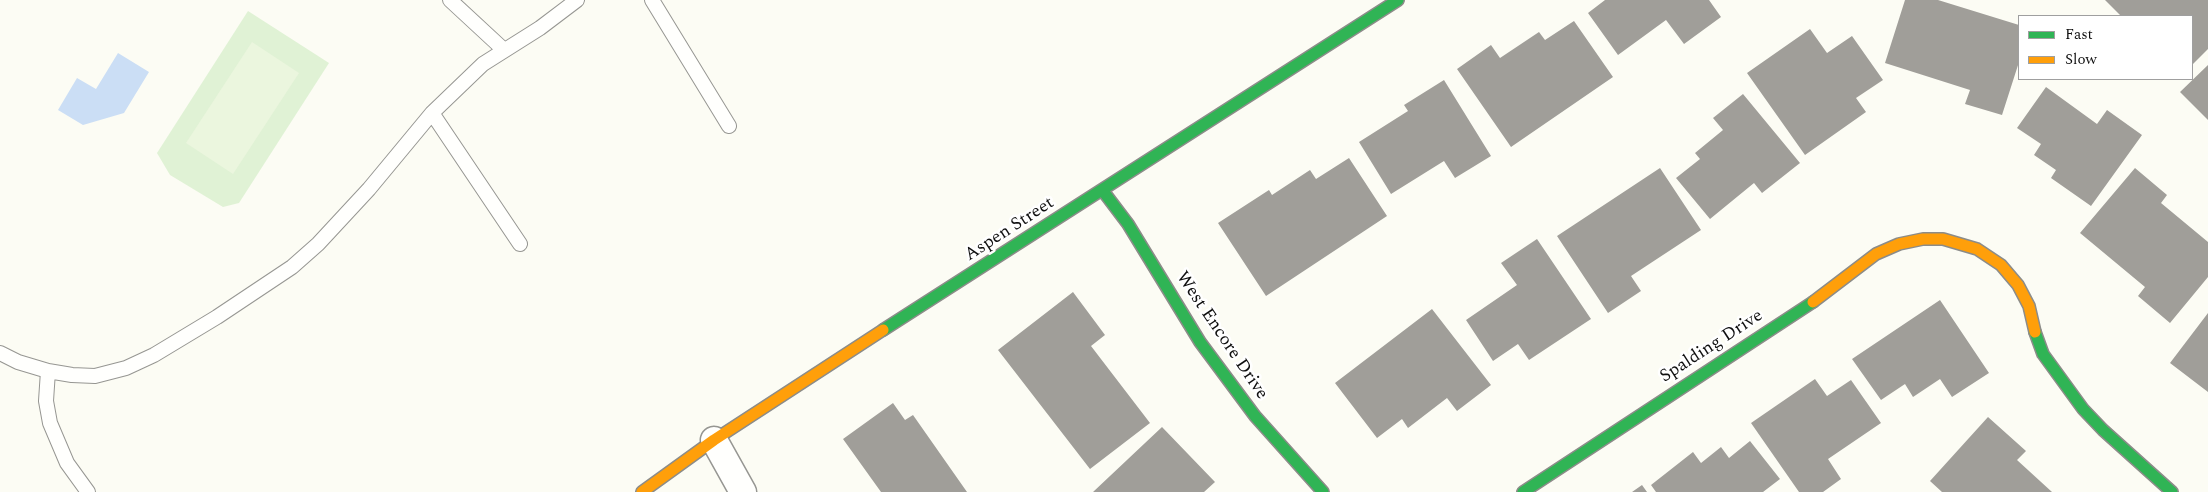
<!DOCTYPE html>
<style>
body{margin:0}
#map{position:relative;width:2208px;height:492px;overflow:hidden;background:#fcfcf4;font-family:Spectral,serif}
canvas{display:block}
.legend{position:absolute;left:2018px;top:15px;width:175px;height:65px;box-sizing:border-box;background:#fff;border:1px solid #9f9f9f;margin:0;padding:6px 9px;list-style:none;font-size:15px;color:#0f0f0f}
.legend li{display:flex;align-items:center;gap:10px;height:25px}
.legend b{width:25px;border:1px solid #9f9f9f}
</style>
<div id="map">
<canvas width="2208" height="492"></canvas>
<ul class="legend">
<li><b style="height:6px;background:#30b455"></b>Fast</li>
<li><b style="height:6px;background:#ff9f0a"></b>Slow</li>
</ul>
</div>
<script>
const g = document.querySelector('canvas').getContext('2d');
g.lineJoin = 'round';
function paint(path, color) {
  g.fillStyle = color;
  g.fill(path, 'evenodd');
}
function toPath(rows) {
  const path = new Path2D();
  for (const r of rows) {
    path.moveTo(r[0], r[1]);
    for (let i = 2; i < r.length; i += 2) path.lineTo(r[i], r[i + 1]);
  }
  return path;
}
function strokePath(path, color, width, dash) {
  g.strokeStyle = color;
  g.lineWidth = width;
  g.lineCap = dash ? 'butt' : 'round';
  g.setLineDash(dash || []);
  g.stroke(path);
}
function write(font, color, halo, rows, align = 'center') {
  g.font = font + ' Spectral,serif';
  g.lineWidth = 5;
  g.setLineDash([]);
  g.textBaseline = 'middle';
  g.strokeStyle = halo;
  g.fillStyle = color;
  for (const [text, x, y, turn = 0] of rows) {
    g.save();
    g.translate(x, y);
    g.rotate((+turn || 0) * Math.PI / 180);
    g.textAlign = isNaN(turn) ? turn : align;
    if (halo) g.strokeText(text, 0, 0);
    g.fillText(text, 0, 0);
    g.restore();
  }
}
paint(toPath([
 [248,11,329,63,239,203,223,207,170,175,157,153]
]), '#e0f2d5');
paint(toPath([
 [252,42,299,73,233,174,186,143]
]), '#ebf6de');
paint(toPath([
 [118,53,149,72,124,113,83,125,58,110,77,78,96,89]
]), '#cbdef5');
paint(toPath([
 [1605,0,1709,0,1721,17,1684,44,1666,20,1618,55,1588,13],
 [1905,0,1938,0,2019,25,2019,62,2002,115,1965,104,1970,90,1885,63],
 [2105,0,2208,0,2208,49,2192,65,2192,16,2121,16],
 [1574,21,1613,77,1511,147,1457,69,1491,45,1500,58,1539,32,1545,40],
 [1810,29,1827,53,1852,36,1883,80,1856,98,1866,112,1805,155,1747,73],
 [2208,65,2208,120,2180,92],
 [1444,80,1491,156,1455,178,1444,161,1391,194,1359,142,1408,111,1404,105],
 [2046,87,2097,124,2107,110,2142,135,2091,206,2051,178,2056,170,2034,155,2041,144,2017,128],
 [1743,94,1800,163,1762,193,1754,183,1710,219,1676,178,1700,159,1695,153,1723,130,1713,118],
 [1349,158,1387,216,1266,296,1218,223,1269,190,1272,195,1310,170,1316,179],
 [1660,168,1701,230,1631,276,1641,291,1608,313,1557,236],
 [2135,168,2167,195,2161,203,2208,242,2208,277,2170,323,2138,296,2145,287,2080,233],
 [1537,239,1591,319,1529,360,1518,344,1493,361,1466,320,1517,285,1501,263],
 [1073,292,1105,335,1091,346,1150,423,1090,469,998,350],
 [1940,300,1989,373,1952,397,1940,379,1913,397,1905,384,1881,400,1852,359],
 [1432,309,1491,385,1457,411,1447,398,1408,428,1402,419,1377,438,1335,383],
 [2208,313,2208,392,2170,363],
 [1815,379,1827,396,1851,380,1881,423,1828,459,1841,479,1823,492,1799,492,1751,423],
 [893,403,905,420,913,415,967,492,881,492,843,439],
 [1988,417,2026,451,2017,460,2052,492,1942,492,1930,481],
 [1162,427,1215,482,1204,492,1093,492],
 [1750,441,1780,479,1763,492,1656,492,1651,485,1693,452,1701,463,1721,447,1729,458],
 [1642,485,1647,492,1632,492]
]), '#a09e99');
const lane = toPath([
 [450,0,504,50],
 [652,0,729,126],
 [432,113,520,244],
 [0,353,18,362,48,371,72,375,95,376,126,368,154,355,217,317,292,267,318,244,369,189,432,113,483,64,540,28,577,0],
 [48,371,46,401,50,423,67,463,88,492]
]);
const street = toPath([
 [714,440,743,492]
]);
const fast = toPath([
 [1103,191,1128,224,1200,342,1255,416,1323,492],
 [883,330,1398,0],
 [2035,332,2043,354,2083,409,2103,430,2172,492],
 [1523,492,1813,302]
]);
const slow = toPath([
 [1813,302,1876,254,1899,244,1923,239,1943,239,1977,249,2001,265,2018,285,2029,306,2035,332],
 [642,492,714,440,883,330]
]);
strokePath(lane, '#969692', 16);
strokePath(street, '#969692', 29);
strokePath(fast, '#8c8c89', 14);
strokePath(slow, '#8c8c89', 14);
strokePath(lane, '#fffffd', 14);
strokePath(street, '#fffffd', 26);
strokePath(fast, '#30b455', 11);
strokePath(slow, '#ff9f0a', 11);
write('18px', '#0f0f0f', '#fff', [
 ["Aspen Street",1010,230,-33],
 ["West Encore Drive",1221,336,56],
 ["Spalding Drive",1712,347,-33]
]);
</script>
